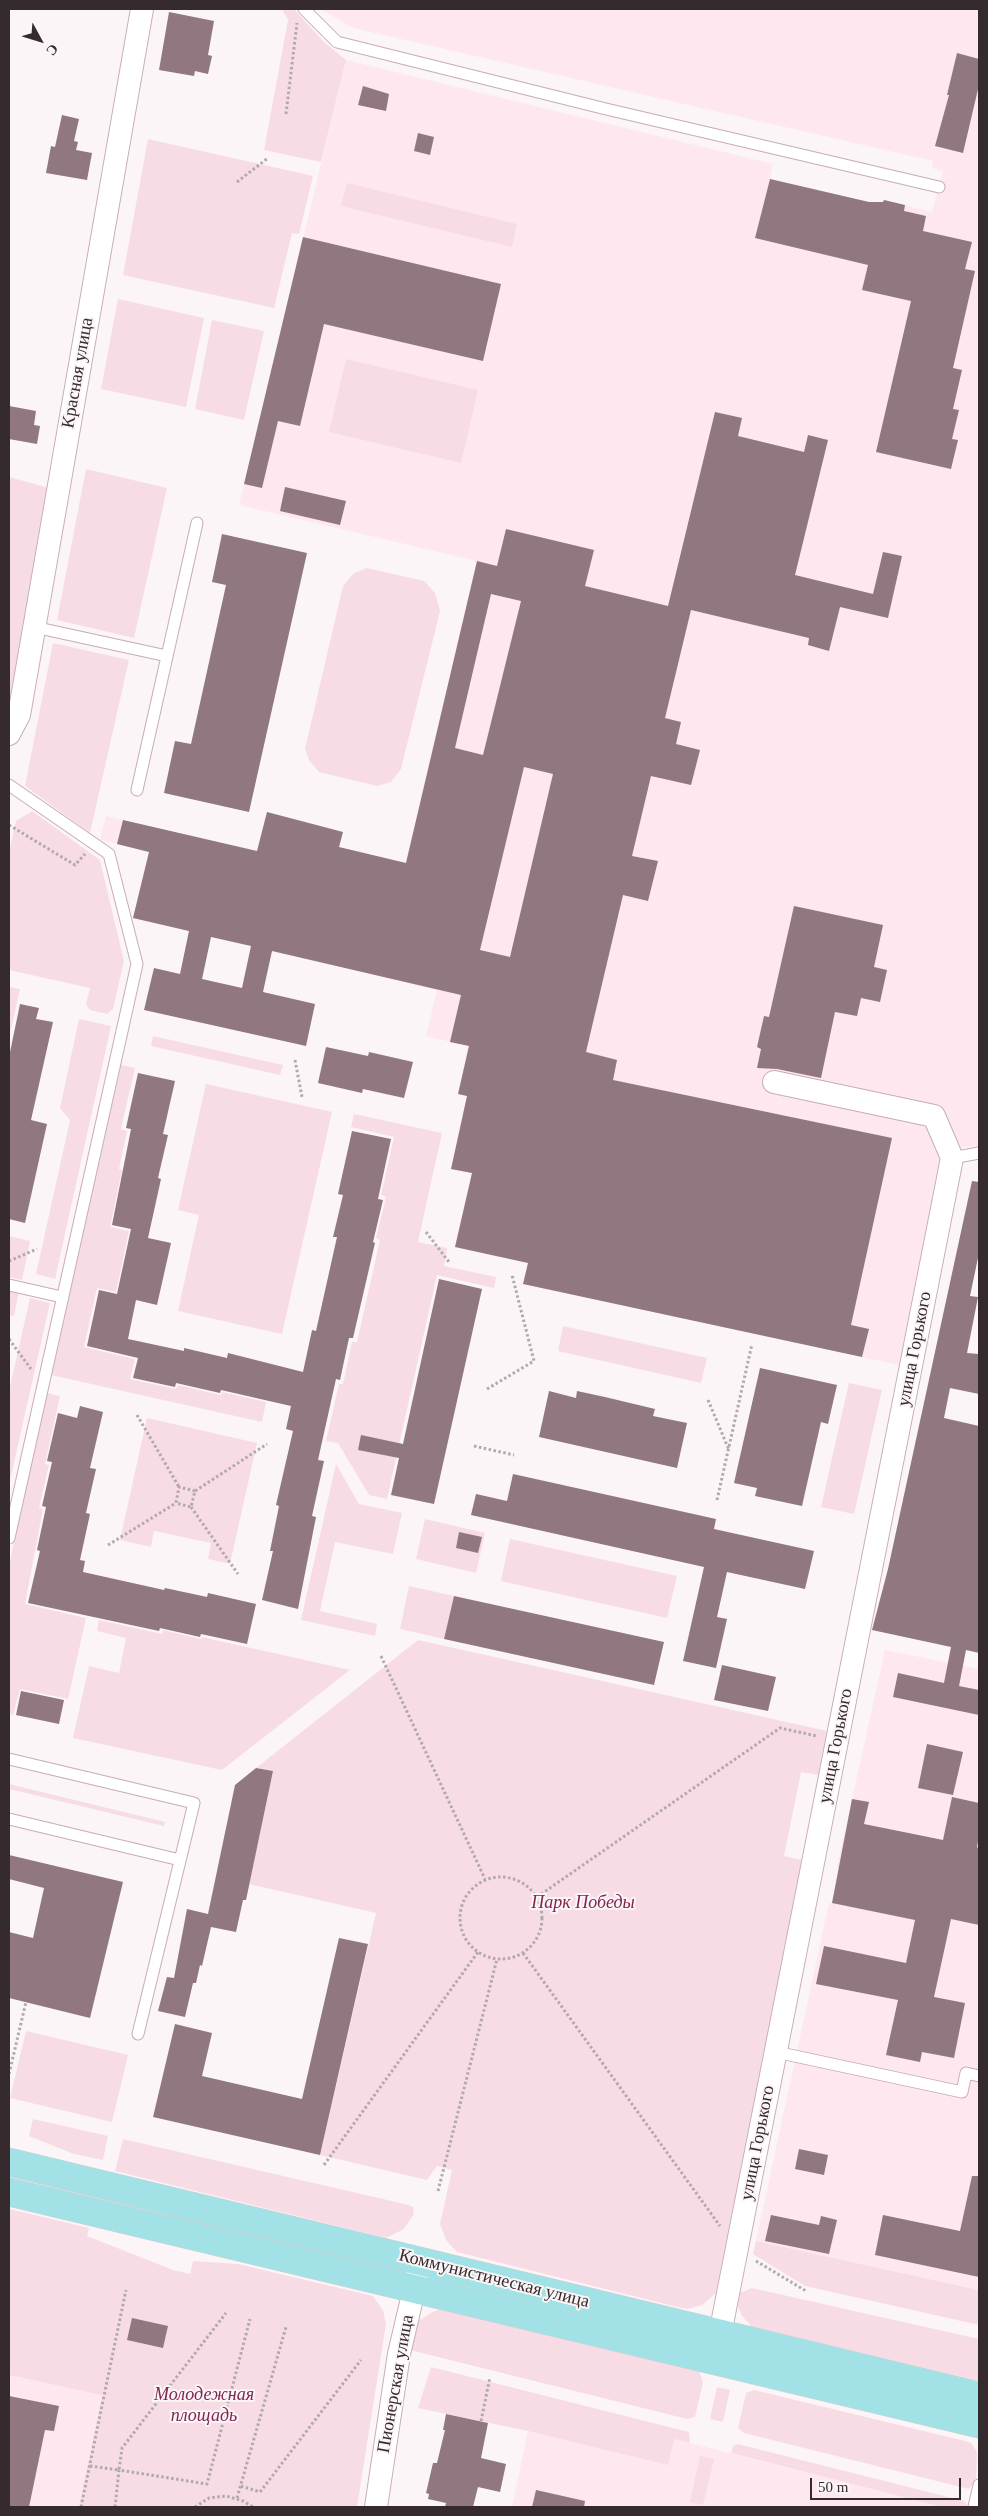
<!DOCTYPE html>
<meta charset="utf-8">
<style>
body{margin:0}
#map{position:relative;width:988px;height:2516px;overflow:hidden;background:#fbf5f7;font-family:Georgia,serif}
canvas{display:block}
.frame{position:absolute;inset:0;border:10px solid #352b2e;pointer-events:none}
.north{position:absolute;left:15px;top:15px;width:50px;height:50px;-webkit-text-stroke:4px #fbf5f7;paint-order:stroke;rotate:129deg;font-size:14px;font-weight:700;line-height:20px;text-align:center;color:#352b2e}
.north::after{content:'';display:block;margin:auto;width:18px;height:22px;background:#352b2e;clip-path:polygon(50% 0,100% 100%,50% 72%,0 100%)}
.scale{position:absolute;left:810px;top:2478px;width:151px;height:22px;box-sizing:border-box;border:2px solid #352b2e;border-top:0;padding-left:6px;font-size:15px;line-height:18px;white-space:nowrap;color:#352b2e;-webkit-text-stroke:4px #fbf5f7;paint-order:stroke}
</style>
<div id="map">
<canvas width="988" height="2516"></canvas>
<div class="frame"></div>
<div class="north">С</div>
<div class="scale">50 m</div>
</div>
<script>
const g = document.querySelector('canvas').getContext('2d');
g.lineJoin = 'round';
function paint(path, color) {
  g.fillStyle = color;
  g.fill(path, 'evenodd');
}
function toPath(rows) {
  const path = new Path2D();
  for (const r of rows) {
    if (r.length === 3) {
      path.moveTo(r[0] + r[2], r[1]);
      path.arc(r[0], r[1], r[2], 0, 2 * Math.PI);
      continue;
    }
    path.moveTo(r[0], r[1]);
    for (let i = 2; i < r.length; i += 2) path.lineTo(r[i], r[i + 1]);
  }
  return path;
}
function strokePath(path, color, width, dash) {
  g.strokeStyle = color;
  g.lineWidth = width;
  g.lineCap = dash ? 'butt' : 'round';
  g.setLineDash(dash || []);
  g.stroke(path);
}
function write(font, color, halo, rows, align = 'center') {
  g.font = font + ' Georgia,serif';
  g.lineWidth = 4;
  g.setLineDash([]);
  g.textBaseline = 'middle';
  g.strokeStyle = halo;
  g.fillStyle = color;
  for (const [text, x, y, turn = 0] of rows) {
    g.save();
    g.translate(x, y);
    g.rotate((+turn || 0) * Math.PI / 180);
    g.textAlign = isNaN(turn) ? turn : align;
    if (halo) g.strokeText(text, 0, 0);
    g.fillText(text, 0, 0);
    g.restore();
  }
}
paint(toPath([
 [321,9,979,9,979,1146,942,1149,899,1365,523,1284,528,1263,455,1247,472,1173,451,1169,467,1096,458,1094,468,1046,426,1036,437,990,133,918,149,852,100,840,106,816,400,885,477,561,239,505,346,60,773,164,770,179,882,205,884,200,932,212,943,171,932,168,933,161,353,28],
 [885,1650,979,1669,979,2290,756,2241,829,1903,832,1903,839,1869,837,1867],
 [9,2375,102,2394,79,2507,9,2507],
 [528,2431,667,2464,674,2439,942,2507,512,2507]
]), '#fee7ef');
paint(toPath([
 [282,9,294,9,324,42,346,60,321,162,264,150,288,20],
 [148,139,313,176,299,234,292,233,274,308,123,275],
 [347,183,517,224,512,247,341,206],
 [118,299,204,318,186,407,101,389],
 [212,320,264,331,244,420,195,409],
 [346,359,478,390,461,463,329,432],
 [86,469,167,488,134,638,57,620],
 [9,477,49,488,9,720],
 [367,568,424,581,435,593,440,611,401,769,391,782,377,786,319,772,309,760,305,749,343,586,354,573],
 [53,643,129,660,90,833,25,786],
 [32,811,100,860,124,961,113,1009,107,1014,90,1010,86,1004,90,988,9,970,9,852,16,821],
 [9,987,20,989,9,1038],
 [79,1019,111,1026,55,1279,36,1274,70,1120,60,1108],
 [153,1036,283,1065,280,1075,151,1046],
 [121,1065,135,1068,121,1129,127,1131,119,1169,122,1170,110,1227,129,1231,116,1292,97,1288,84,1347,135,1359,130,1379,176,1389,178,1385,221,1395,222,1392,266,1402,262,1422,51,1375],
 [206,1084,332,1112,282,1334,178,1311,199,1215,178,1210],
 [354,1114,442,1133,418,1242,447,1248,444,1266,496,1277,494,1288,437,1275,387,1499,369,1495,338,1443,326,1441,339,1384,343,1384,352,1342,357,1342,380,1240,376,1238,386,1197,381,1195,394,1137,351,1127],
 [9,1236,30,1241,22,1280,9,1277],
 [9,1289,19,1291,14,1316,9,1315],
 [30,1298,50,1303,9,1485,9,1391],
 [563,1326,707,1358,701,1383,558,1351],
 [849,1383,882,1390,854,1514,821,1507],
 [47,1393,60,1396,45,1464,49,1465,39,1508,43,1509,25,1604,86,1618,68,1699,20,1689,13,1715,9,1714,9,1565],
 [147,1418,257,1443,230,1564,208,1559,211,1543,154,1531,151,1547,120,1540],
 [336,1464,359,1504,402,1513,393,1554,335,1542,320,1611,377,1624,375,1636,301,1620],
 [425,1519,485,1533,476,1573,416,1559],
 [510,1539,677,1576,667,1618,501,1581],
 [409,1586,454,1596,444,1639,400,1629],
 [99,1620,162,1634,163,1630,201,1639,202,1637,350,1670,222,1770,73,1738,89,1666,119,1673,126,1638,97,1631],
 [418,1640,827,1731,818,1775,801,1772,784,1856,802,1860,716,2293,702,2305,687,2309,677,2307,457,2252,446,2240,440,2224,452,2170,437,2166,427,2180,320,2155,376,1913,249,1884,273,1771,256,1768],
 [9,1784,165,1822,164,1826,9,1789],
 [26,2031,128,2055,112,2122,10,2098],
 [33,2119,108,2136,103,2160,74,2154,29,2136],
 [123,2139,409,2205,413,2207,414,2214,404,2229,386,2238,115,2171],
 [9,2209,89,2228,87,2236,173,2270,190,2274,193,2261,238,2264,373,2296,383,2310,386,2324,357,2507,79,2507,102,2395,9,2375],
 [756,2241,979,2290,979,2325,805,2286,753,2254],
 [752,2288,979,2339,979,2381,752,2327,742,2316,738,2306,740,2293],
 [445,2308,699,2370,703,2382,695,2417,687,2419,410,2350,416,2326,420,2320,432,2312],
 [431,2367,689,2432,690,2443,674,2439,668,2465,528,2431,418,2408],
 [717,2387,730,2390,723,2422,710,2419],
 [754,2390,965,2441,971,2443,977,2452,976,2481,969,2489,744,2433,738,2428,746,2393],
 [738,2444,964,2501,969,2507,942,2507,731,2453,733,2446],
 [700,2456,714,2459,703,2505,690,2502]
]), '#f8dce5');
paint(toPath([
 [169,12,214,21,208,55,212,56,208,74,195,71,194,76,159,70],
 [957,53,979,59,979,85,963,153,935,146,949,95,947,95],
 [363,86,389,94,386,111,358,105],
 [62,115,79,119,74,141,78,142,76,150,92,153,87,180,46,173,51,146,55,147],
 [418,133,434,137,430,155,414,151],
 [770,179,869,202,883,202,884,200,905,205,904,211,926,216,923,231,972,242,965,269,975,271,953,368,962,370,953,409,959,410,952,439,958,440,951,469,876,452,911,301,862,290,868,265,755,238],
 [303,237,501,284,483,361,324,324,300,426,278,421,262,488,244,484],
 [9,406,36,411,34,425,40,426,37,444,9,439],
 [715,412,742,418,738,436,804,452,808,435,828,440,795,575,873,594,883,552,902,556,888,618,840,607,829,651,808,645,809,638,691,610,665,718,681,722,676,744,700,750,691,785,651,776,632,856,658,861,648,901,623,895,586,1052,617,1060,613,1080,892,1138,851,1325,869,1329,862,1357,523,1284,528,1263,455,1247,472,1173,451,1169,467,1096,458,1094,469,1046,450,1042,461,995,272,951,263,992,315,1004,306,1046,144,1010,154,968,180,974,189,931,133,918,149,852,117,844,123,820,257,851,267,812,343,832,339,847,406,863,477,561,497,566,506,529,594,550,585,586,668,606],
 [491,594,521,601,483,755,455,748],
 [524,767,553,774,510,957,480,950],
 [211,937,251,946,242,988,202,979],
 [285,487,346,501,340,525,280,511],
 [222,534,307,553,249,812,164,793,175,741,191,744,226,585,212,582],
 [794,906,883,925,874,967,887,970,880,1002,861,998,857,1016,835,1012,821,1078,777,1069,757,1068,761,1049,757,1047,764,1016,769,1017],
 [20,1004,39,1008,36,1019,53,1022,31,1120,47,1124,25,1223,9,1219,9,1057],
 [326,1047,368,1056,369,1052,413,1062,404,1098,363,1089,362,1093,318,1083],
 [138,1073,175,1081,163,1134,168,1135,158,1178,161,1179,148,1238,171,1243,157,1305,136,1300,128,1339,184,1351,184,1348,227,1358,228,1353,303,1372,312,1330,316,1331,337,1237,333,1237,343,1195,338,1194,352,1131,391,1139,378,1199,383,1200,373,1242,375,1243,353,1338,349,1338,340,1380,336,1379,318,1460,324,1461,312,1516,316,1517,298,1609,262,1600,273,1551,270,1551,279,1506,276,1505,293,1431,286,1429,291,1406,221,1390,220,1393,176,1383,175,1387,133,1378,138,1358,87,1346,99,1290,117,1294,131,1229,112,1225,131,1129,126,1128],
 [972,1181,979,1182,979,1253,970,1296,978,1297,967,1353,979,1354,979,1394,950,1388,944,1418,979,1426,979,1653,966,1650,959,1686,979,1690,979,1715,893,1697,898,1673,944,1683,951,1647,872,1630,888,1569],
 [439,1279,482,1289,434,1504,391,1495,399,1458,358,1450,361,1435,403,1444],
 [760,1368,837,1385,828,1424,821,1422,802,1506,755,1496,757,1488,734,1483],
 [549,1391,576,1398,577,1391,605,1397,655,1409,653,1416,687,1423,677,1468,539,1437],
 [80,1406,103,1412,90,1468,96,1469,86,1513,90,1514,80,1560,85,1561,83,1572,164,1590,165,1588,207,1597,208,1593,256,1604,247,1644,201,1634,200,1637,160,1628,159,1631,28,1603,40,1551,37,1550,46,1507,42,1506,52,1462,47,1461,58,1413,77,1418],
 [513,1474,716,1519,714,1529,814,1551,805,1589,727,1572,717,1617,727,1619,716,1668,683,1661,704,1567,471,1515,476,1494,507,1501],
 [459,1532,482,1537,478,1553,456,1548],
 [454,1596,664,1642,654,1685,444,1639],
 [722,1665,776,1677,768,1711,714,1700],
 [21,1691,64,1700,59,1724,16,1715],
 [927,1744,963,1752,953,1795,918,1788],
 [256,1768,273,1771,246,1900,243,1900,236,1932,211,1927,202,1966,200,1965,196,1983,193,1983,185,2017,158,2011,167,1977,174,1978,187,1909,208,1914,235,1785],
 [952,1797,979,1803,979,1836,977,1847,979,1849,979,1925,951,1919,934,1997,965,2003,954,2058,922,2052,920,2062,886,2055,898,2000,816,1984,824,1946,906,1963,915,1920,832,1903,852,1799,869,1802,864,1824,943,1840],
 [9,1855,123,1882,90,2018,9,1998,9,1932,33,1938,44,1888,9,1879],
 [339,1938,368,1944,320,2155,153,2117,175,2024,212,2033,202,2076,302,2099],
 [799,2149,828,2155,824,2175,795,2169],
 [972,2176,979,2176,979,2277,875,2255,883,2215,960,2231],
 [771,2215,819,2225,821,2216,837,2220,829,2254,765,2241],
 [132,2318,168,2326,163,2348,127,2340],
 [9,2396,59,2406,54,2431,45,2430,29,2507,9,2507],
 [446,2414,488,2423,481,2458,506,2464,500,2492,478,2487,473,2507,445,2507,446,2503,428,2499,429,2494,426,2493,433,2463,437,2463,445,2430,443,2430],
 [536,2490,585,2501,584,2507,532,2507]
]), '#907780');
const lane = toPath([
 [304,9,337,42,606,109,939,187],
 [34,627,167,656],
 [9,785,109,854,137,964,9,1538],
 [137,790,197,523],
 [952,1158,979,1153],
 [9,1285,62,1297],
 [9,1759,194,1803,138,2034],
 [9,1819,180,1860],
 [776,2052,962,2092,966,2073,979,2076],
 [974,2507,979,2485]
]);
const street = toPath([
 [9,734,19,715,142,9],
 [720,2334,952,1158,934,1116,774,1082],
 [376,2507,399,2354,418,2273]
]);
const primary = toPath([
 [9,2162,979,2396],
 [9,2192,979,2424]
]);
strokePath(lane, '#c8acb6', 13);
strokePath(street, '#c8acb6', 24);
strokePath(primary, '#d3d0d1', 29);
strokePath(toPath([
 [286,114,297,23],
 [237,182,268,158],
 [9,825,75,865,85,854],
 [295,1060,302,1097],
 [426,1232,449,1262],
 [9,1261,37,1249],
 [9,1339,31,1369],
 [487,1389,534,1361,512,1275],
 [708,1400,729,1450],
 [137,1415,179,1487],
 [474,1446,514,1455],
 [195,1491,179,1487,176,1503,191,1507,195,1491,267,1444],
 [717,1500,752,1344],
 [191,1507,238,1574],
 [108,1545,176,1503],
 [381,1656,485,1879],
 [501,1918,41],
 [537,1897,780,1728,817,1736],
 [523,1953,720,2226],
 [9,2074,26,2002],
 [324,2165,478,1952],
 [438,2191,497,1959],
 [756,2261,806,2291],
 [481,2421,490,2377],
 [90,2466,119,2470,122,2448,226,2313],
 [241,2486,260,2492,361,2360],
 [237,2498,286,2327],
 [81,2507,126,2290],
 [115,2507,119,2470,207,2484,250,2319],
 [195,2507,209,2498,226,2496,243,2501,253,2507]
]), '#b1a9ab', 3, [2.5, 2.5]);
strokePath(lane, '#fff', 11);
strokePath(street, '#fff', 22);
strokePath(primary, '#a2e2e6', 28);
write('18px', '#352b2e', '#fbf5f7', [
 ["Красная улица",78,373,-80],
 ["улица Горького",915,1349,-79],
 ["улица Горького",836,1746,-79],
 ["улица Горького",758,2143,-79],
 ["Коммунистическая улица",494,2279,14],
 ["Пионерская улица",396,2384,-80]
]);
write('italic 18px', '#7f2550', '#fbf5f7', [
 ["Парк Победы",583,1903],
 ["Молодежная",204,2395],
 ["площадь",204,2416]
]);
</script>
